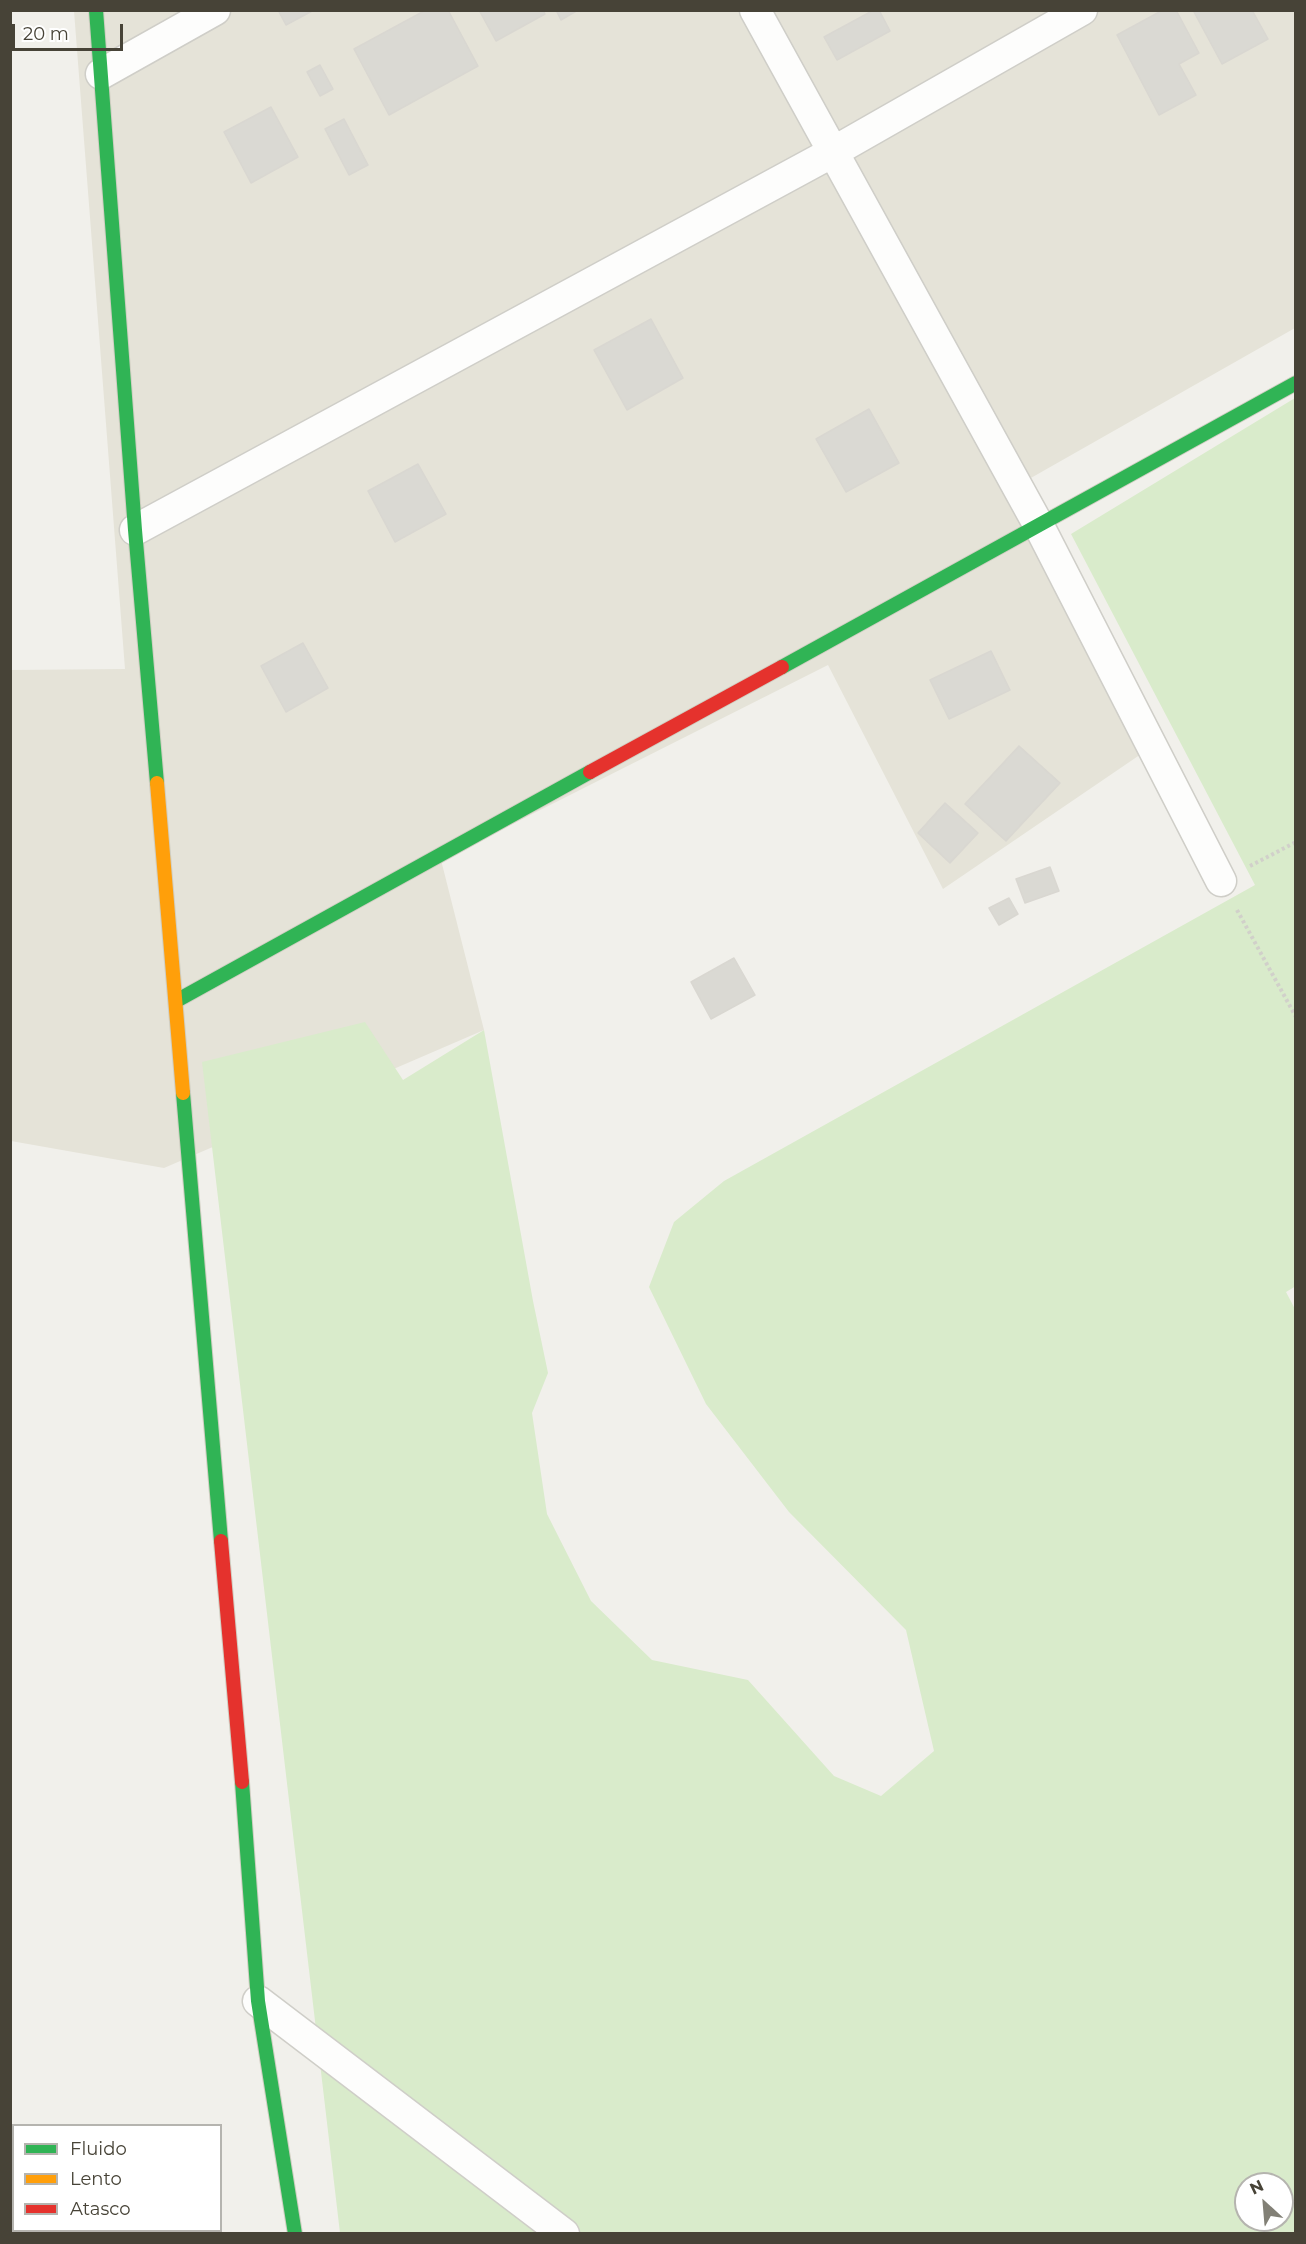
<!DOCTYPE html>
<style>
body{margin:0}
#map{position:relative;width:1306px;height:2244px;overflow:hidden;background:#f1f0eb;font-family:Montserrat,sans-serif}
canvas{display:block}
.frame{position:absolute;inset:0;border:12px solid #474337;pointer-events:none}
.legend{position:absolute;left:12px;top:2124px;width:210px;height:108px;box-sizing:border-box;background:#fff;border:2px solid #b5b4af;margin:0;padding:8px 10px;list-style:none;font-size:18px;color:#474337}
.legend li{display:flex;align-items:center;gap:12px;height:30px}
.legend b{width:30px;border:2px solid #b5b4af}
.north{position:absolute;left:1234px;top:2172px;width:60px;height:60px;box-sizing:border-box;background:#fff;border:2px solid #b5b4af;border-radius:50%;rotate:334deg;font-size:16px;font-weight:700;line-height:24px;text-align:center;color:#474337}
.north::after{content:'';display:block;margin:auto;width:21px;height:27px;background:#828076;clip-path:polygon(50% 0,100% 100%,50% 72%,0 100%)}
.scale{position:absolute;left:12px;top:24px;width:111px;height:27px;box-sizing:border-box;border:3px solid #474337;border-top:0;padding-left:8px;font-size:18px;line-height:21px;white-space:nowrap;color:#474337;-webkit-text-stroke:4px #fff;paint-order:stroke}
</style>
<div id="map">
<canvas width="1306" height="2244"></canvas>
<div class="frame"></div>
<ul class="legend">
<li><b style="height:8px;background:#30b455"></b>Fluido</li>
<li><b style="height:8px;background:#ff9f0a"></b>Lento</li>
<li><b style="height:8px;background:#e5322d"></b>Atasco</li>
</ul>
<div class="north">N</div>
<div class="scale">20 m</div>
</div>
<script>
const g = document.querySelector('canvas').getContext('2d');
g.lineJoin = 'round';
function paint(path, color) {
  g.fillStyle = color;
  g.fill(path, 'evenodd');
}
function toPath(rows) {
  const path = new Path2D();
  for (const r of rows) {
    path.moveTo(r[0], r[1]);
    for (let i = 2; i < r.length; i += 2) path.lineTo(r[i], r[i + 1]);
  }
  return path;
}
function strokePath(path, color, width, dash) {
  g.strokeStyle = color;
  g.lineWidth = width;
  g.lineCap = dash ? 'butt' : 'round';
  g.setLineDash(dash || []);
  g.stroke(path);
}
paint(toPath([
 [74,11,1295,11,1295,328,1015,487,1147,750,943,889,828,665,441,860,484,1030,164,1168,11,1141,10,670,125,669]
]), '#e5e3d8');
paint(toPath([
 [1295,398,1296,1286,1286,1292,1296,1311,1295,2233,340,2233,202,1062,365,1022,403,1080,484,1030,533,1301,548,1373,532,1413,547,1514,591,1601,652,1660,748,1680,834,1776,881,1796,934,1751,906,1630,789,1512,706,1404,649,1287,674,1222,724,1181,1255,885,1071,534],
 [1246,2184,1282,2184,1282,2220,1246,2220]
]), '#d9ebcb');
const building = toPath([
 [278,10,314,10,286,25,278,10],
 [426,10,448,10,478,66,389,115,354,49,426,10],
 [479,10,543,10,545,14,496,41,479,10],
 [556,10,578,10,561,20,556,10],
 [874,10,879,10,890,31,837,60,824,37,874,10],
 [1163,10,1176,10,1199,53,1179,64,1196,95,1159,115,1117,35,1163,10],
 [1196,10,1252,10,1268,39,1222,64,1194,12,1196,10],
 [320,65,333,89,320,96,307,72,320,65],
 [271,107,298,157,251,183,224,132,271,107],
 [344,119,368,165,349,175,325,129,344,119],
 [651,319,683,378,627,410,594,350,651,319],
 [869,409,899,463,846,492,816,439,869,409],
 [418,464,446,514,395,542,368,491,418,464],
 [303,643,328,688,286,712,261,666,303,643],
 [991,651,1010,690,949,719,930,680,991,651],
 [1019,746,1060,783,1006,841,965,804,1019,746],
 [945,803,978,833,950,863,918,833,945,803],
 [1050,867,1059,891,1025,903,1016,879,1050,867],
 [1009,898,1018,914,999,925,989,908,1009,898],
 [734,958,755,995,711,1019,691,982,734,958]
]);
paint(building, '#dad9d3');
strokePath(building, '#d9d7d1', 1.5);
const street = toPath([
 [755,10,1039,526,1221,881],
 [101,74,215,10],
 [135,530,833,152,1082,10],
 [258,2001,564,2234]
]);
const fast = toPath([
 [96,10,135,530,157,783],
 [782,667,1296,383],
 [176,1001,590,772],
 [183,1093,221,1541],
 [242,1782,258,2001,295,2234]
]);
const slow = toPath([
 [157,783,183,1093]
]);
const jam = toPath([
 [590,772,782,667],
 [221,1541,242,1782]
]);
strokePath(street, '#cfcec8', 33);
strokePath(fast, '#d0cec2', 16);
strokePath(slow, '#d0cec2', 16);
strokePath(jam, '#d0cec2', 16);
strokePath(toPath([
 [1250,866,1296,842],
 [1237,910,1296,1017]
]), '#d1d0ca', 4, [3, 3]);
strokePath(street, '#fdfdfc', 30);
strokePath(fast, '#30b455', 14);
strokePath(slow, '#ff9f0a', 14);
strokePath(jam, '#e5322d', 14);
</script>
